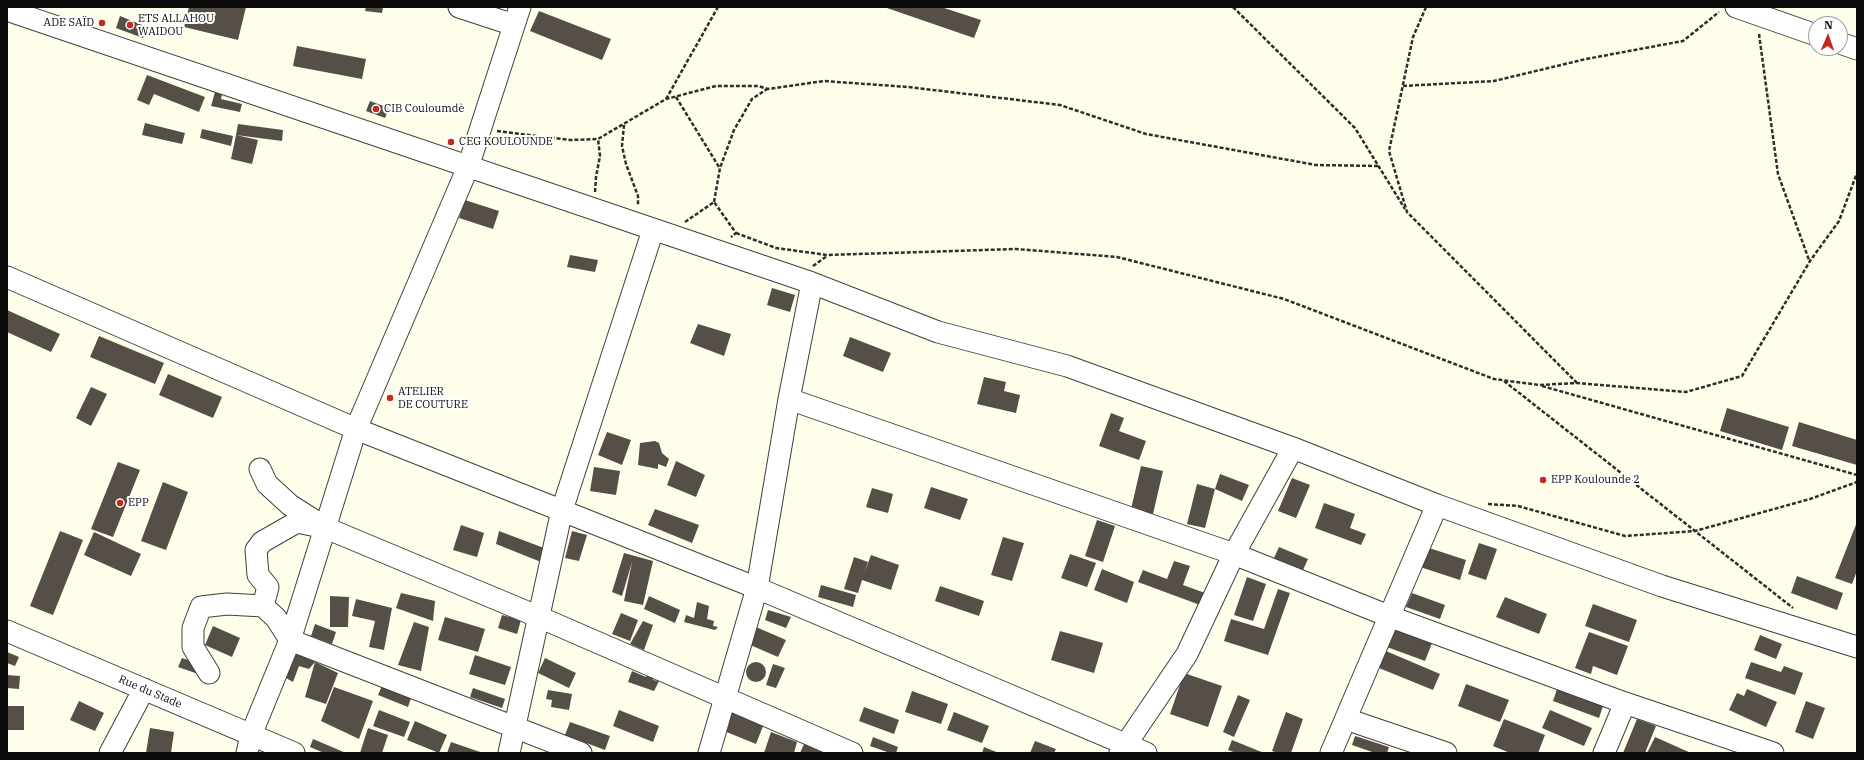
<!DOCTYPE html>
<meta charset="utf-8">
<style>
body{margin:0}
#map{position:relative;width:1864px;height:760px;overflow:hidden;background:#fffeeb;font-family:"IBM Plex Serif",serif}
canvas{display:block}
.frame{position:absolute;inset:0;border:8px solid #0c0c0c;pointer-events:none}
.north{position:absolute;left:1808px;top:16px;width:40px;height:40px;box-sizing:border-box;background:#fff;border:1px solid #9e9e9e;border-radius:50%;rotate:2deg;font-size:11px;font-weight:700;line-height:16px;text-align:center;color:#0c0c0c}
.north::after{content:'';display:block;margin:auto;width:14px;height:18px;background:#c32a1d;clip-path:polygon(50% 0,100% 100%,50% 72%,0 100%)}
</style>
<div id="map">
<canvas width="1864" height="760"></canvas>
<div class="frame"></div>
<div class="north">N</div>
</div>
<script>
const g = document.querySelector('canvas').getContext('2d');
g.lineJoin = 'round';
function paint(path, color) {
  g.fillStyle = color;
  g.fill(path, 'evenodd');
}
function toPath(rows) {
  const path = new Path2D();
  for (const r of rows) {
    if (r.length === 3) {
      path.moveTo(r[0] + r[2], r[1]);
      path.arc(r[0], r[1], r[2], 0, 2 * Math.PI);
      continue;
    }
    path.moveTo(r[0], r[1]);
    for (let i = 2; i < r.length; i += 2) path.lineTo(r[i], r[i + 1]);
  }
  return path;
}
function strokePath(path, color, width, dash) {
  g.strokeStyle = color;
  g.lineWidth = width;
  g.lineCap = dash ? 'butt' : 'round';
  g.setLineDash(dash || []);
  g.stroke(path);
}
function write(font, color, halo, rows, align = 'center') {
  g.font = font + ' "IBM Plex Serif",serif';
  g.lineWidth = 4;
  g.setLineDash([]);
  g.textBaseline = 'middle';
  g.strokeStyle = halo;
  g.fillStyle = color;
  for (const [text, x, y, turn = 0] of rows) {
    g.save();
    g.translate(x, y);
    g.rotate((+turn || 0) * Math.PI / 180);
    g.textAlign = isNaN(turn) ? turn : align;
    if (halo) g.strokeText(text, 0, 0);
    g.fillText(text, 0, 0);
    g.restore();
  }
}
paint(toPath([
 [189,7,246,7,238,40,184,27],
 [366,7,383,7,382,13,365,11],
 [884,7,941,7,981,20,974,38],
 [539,11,611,39,602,60,530,31],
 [120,16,147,27,143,38,116,28],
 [297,46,366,59,362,79,293,66],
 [147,75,205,97,199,112,154,94,149,105,137,100],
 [215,92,222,94,221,99,242,104,240,112,211,106],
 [370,101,389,108,385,118,366,111],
 [145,123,185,133,182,144,142,135],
 [238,124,283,130,282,141,236,135],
 [202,129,233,136,231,146,200,138],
 [236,135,258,140,252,164,231,159],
 [465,200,499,211,493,229,459,218],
 [570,255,598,260,595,272,567,267],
 [772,288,795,295,790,312,767,305],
 [7,310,60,334,51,352,7,332],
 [698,324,731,334,724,356,690,343],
 [99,336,164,363,155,384,90,357],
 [850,337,891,353,883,372,843,356],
 [168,374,222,397,213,418,159,395],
 [984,377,1006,382,1004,391,1020,395,1016,413,977,404],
 [91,387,107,394,91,426,76,418],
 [1727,408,1789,427,1782,450,1720,431],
 [1111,413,1124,418,1119,431,1146,441,1139,460,1099,446],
 [1799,422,1857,440,1857,465,1792,446],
 [607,432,631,440,622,465,598,455],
 [655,441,659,443,662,453,669,459,666,467,658,464,658,469,638,465,640,443],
 [676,461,705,475,696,497,667,485],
 [118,462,140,470,113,537,91,529],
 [1141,466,1163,471,1153,514,1131,509],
 [594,467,620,471,616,495,590,491],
 [1220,474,1249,485,1242,501,1215,489,1205,528,1187,524,1197,484,1215,489],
 [1292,478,1310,485,1296,518,1278,511],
 [163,482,188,492,166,550,141,541],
 [931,487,968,499,960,520,924,508],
 [872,488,893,494,888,513,866,507],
 [1324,503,1355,514,1350,528,1366,534,1361,545,1315,528],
 [655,509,699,525,692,543,648,525],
 [1097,520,1115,526,1103,562,1085,556],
 [1857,522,1857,571,1852,584,1835,578],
 [461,525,484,533,477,557,453,550],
 [60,531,83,540,53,615,30,606],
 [499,531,544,548,541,562,496,544],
 [572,531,587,535,579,561,565,558],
 [94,532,141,554,131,576,84,555],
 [1003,537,1024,543,1012,581,991,575],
 [1479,543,1497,549,1486,580,1468,574],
 [1279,547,1308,559,1303,570,1274,558],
 [1426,547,1466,560,1460,580,1420,567],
 [624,553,653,561,643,605,624,601,632,562,622,596,612,592],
 [1070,554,1096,563,1087,587,1061,578],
 [871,555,899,565,891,590,862,580,858,593,844,589,854,557,868,562,864,574],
 [1174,561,1190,566,1183,585,1205,593,1200,605,1138,582,1143,570,1167,579],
 [1102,569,1134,582,1127,603,1094,590],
 [1797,576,1843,593,1837,610,1791,593],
 [1247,577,1266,584,1253,621,1234,615],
 [821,585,856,595,853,607,818,597],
 [940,586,984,601,979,616,935,601],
 [1278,589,1290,593,1268,655,1224,641,1231,619,1264,629],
 [401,593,435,601,433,621,396,608],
 [1412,593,1445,605,1440,619,1406,607],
 [330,596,349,597,348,627,330,627],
 [649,596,680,610,675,623,644,609],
 [1505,597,1547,614,1539,634,1496,617],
 [356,599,392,608,384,650,369,647,375,621,352,616],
 [697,602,709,606,707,619,714,621,713,626,718,627,715,630,684,622,686,615,694,618],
 [1593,604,1637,620,1629,642,1585,626],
 [768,610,791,617,786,628,765,620],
 [621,613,638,620,630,641,612,634],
 [502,615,521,620,517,634,498,628],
 [445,617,485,629,478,652,438,640],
 [643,621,653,625,644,650,630,644],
 [414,622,429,627,421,671,398,665],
 [315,624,336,632,332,644,311,636],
 [213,626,240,638,232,657,205,645],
 [756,627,786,640,778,657,748,644],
 [1393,629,1432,643,1425,661,1387,647],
 [1060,631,1103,643,1094,673,1051,660],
 [1589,632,1628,646,1617,675,1593,666,1591,674,1575,668],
 [1760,635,1782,644,1776,659,1754,650],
 [1386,651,1440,674,1433,690,1379,668],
 [7,652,19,657,15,666,7,663],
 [296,653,315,662,309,669,299,666,293,682,286,678],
 [475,655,511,667,505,685,469,674],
 [182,658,204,665,201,675,178,667],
 [545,658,576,673,569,688,538,673],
 [315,662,338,673,326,704,305,697],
 [1751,662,1781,672,1784,666,1803,673,1795,695,1745,678],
 [756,672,10],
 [773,664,785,668,776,688,766,685],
 [632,671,646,677,647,673,654,675,653,680,659,681,654,691,628,682],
 [1184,673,1222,686,1208,727,1170,714],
 [7,675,20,676,19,689,7,688],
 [1466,684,1509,700,1500,722,1458,706],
 [382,686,411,698,408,707,378,695],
 [334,687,373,701,359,739,321,721],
 [473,688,505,699,502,708,470,697],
 [1557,689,1603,706,1599,718,1553,701],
 [1747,689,1777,702,1766,727,1729,710,1737,693,1744,696],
 [548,690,572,694,569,710,551,707,552,700,546,699],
 [912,691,948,704,941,724,905,712],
 [1238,695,1250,700,1234,737,1223,732],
 [79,701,104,713,95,731,70,720],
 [1806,701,1825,708,1813,739,1795,732],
 [7,706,24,706,24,730,7,730],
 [864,707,899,720,894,734,859,721],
 [379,710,410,722,404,737,373,726],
 [619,710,659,726,653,742,613,726],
 [1550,710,1592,728,1584,746,1542,728],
 [731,712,763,726,756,744,724,731],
 [954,712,989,726,982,743,947,730],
 [1286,712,1303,719,1291,753,1278,753,1272,751],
 [1504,719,1545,735,1538,753,1510,753,1493,746],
 [1637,719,1656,726,1645,753,1623,753],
 [415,721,447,735,439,753,407,740],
 [570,722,610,736,605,750,565,735],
 [150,728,174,732,171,753,146,753],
 [368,728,388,735,382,753,360,753],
 [771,732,797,742,794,753,764,753],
 [1355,736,1389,747,1387,753,1375,753,1352,745],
 [873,737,898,747,896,753,890,753,870,746],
 [1655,737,1691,753,1647,753],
 [313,739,346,753,324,753,310,747],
 [1232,740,1264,753,1236,753,1228,750],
 [1035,741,1056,749,1054,753,1030,753],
 [451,742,483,753,447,753],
 [804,744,824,753,800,753],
 [984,747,999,753,982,753]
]), '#554f48');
const minor = toPath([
 [459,7,514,25],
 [1736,7,1816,35],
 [7,10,812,283,938,332,1067,366,1293,448,1437,505,1662,586,1857,647],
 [1840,43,1857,49],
 [7,277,356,429,757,588,1146,753],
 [789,399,1234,554,1391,617,1625,703,1773,753],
 [260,469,267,484,290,505,326,528,539,617,852,753],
 [321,527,297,522,262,542,256,550,258,575,268,587,263,606,276,618,290,640,581,753],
 [7,631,294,753],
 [209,673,193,647,193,628,201,607,227,604,263,606],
 [1346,719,1446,753],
 [110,753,144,689],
 [247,753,251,735,290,640,356,429,468,167,520,7],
 [509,753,562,510,653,230],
 [709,753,757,588,789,399,812,283],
 [1120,753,1187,654,1234,554,1293,448],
 [1331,753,1437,505],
 [1604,753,1625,703]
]);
strokePath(minor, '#3f3f3f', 23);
strokePath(toPath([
 [1233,7,1355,128,1405,209],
 [1426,7,1413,37,1389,151,1407,212,1577,383],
 [1759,34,1778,174,1809,260],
 [1403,86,1494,81,1586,59,1683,41,1719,12],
 [676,97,719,167],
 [666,99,718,7],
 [624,125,622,146,626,164,638,196,638,206],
 [497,131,570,140,598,139,666,99,716,86,758,86,768,89,824,81,908,87,1060,105,1146,134,1316,165,1378,166],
 [595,192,596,177,600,156,598,139],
 [714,202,720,168,734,130,752,99,767,89],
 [685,222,714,202,736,233,731,237],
 [736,233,776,248,827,255,1016,249,1117,257,1284,299,1494,379,1539,385,1577,383,1686,392,1742,376,1810,261,1839,221,1857,173],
 [813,266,827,256],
 [1504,381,1793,608],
 [1542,386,1857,475],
 [1488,504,1518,506,1625,536,1695,531,1810,499,1857,482]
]), '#2e2e2e', 2.5, [4, 2]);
strokePath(minor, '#fff', 21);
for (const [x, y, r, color] of [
 [102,23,4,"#c32a1d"],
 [130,25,4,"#c32a1d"],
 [376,109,4,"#c32a1d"],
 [451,142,4,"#c32a1d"],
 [390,398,4,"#c32a1d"],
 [1543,480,4,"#c32a1d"],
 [120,503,4,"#c32a1d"]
]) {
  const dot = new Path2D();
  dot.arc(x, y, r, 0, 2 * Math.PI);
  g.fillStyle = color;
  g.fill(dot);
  strokePath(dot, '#fff', 1.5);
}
write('11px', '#0c0c0c', '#fff', [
 ["ETS ALLAHOU",138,19],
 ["WAIDOU",138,32],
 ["ADE SAÏD",94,23,"right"],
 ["CIB Couloumdè",384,109],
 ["CEG KOULOUNDE",459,142],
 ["ATELIER",398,392],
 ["DE COUTURE",398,405],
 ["EPP Koulounde 2",1551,480],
 ["EPP",128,503]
], 'left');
write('11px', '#0c0c0c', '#fff', [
 ["Rue du Stade",150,692,23]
]);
</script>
